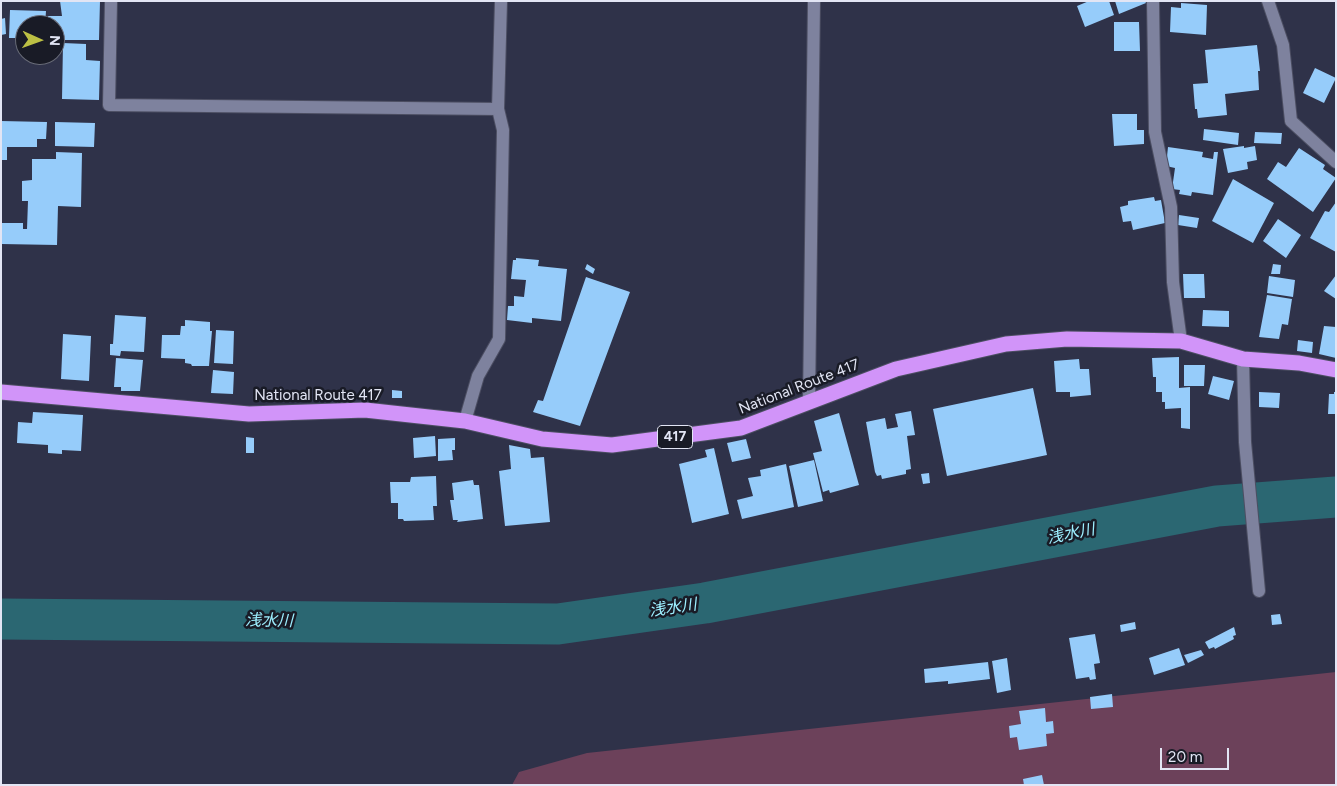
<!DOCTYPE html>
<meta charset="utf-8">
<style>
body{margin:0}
#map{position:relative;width:1337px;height:786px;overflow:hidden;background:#2f3249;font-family:Figtree,sans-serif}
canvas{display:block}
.frame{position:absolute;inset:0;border:2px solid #e2e5f4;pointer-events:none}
.north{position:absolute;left:15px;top:15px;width:50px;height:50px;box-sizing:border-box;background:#191b26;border:1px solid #696c78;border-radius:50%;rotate:92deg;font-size:14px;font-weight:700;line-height:20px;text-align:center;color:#e2e5f4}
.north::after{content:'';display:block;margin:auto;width:18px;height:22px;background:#bcc044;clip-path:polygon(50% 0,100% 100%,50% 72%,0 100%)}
.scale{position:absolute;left:1160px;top:748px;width:69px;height:22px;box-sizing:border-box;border:2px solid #e2e5f4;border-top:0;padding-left:6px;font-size:15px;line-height:18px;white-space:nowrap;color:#e2e5f4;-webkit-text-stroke:4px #191b26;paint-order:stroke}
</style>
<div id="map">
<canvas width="1337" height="786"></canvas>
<div class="frame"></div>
<div class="north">N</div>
<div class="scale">20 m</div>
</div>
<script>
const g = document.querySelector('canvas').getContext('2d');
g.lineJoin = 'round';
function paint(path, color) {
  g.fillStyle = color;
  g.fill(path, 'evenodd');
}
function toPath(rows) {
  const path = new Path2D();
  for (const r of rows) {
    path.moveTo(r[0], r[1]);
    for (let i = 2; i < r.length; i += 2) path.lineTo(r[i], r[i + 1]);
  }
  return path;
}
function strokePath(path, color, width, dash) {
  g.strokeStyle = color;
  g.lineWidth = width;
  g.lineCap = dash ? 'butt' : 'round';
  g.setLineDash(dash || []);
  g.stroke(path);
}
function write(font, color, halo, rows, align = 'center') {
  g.font = font + ' Figtree,"Noto Sans JP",sans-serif';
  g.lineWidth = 5;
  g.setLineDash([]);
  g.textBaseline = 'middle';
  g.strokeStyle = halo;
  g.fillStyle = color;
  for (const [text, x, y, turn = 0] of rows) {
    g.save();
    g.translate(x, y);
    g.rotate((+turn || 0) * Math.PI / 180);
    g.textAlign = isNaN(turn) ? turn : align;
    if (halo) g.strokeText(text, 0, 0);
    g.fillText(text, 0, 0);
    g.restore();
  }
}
paint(toPath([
 [1336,672,1336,785,512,785,519,772,587,753]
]), '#6c415a');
strokePath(toPath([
 [1,619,558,624,705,603,1217,506,1336,497]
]), '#2b6772', 41);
paint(toPath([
 [60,1,100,1,99,40,55,40,55,25,48,25,48,16,62,16],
 [1089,1,1109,1,1114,15,1085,27,1077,6],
 [1115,1,1145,1,1146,3,1119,14],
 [1181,3,1207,5,1206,35,1170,32,1171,7,1181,8],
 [10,10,46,11,45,25,25,25,25,38,9,38],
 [5,18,6,34,1,35,1,19],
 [1114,22,1139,22,1140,51,1114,51],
 [63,43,86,44,86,60,100,61,99,100,62,99],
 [1257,45,1260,71,1258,71,1259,90,1225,94,1227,115,1198,118,1197,109,1195,109,1193,84,1208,83,1205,50],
 [1315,68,1336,78,1324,103,1303,93],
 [1112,114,1137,114,1137,130,1144,130,1144,144,1114,146],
 [1,121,47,122,46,139,37,139,37,147,7,147,7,160,1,160],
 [55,122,95,123,94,147,55,146],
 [1204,129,1239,133,1238,145,1203,140],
 [1255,132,1282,133,1281,144,1254,143],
 [1244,146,1244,148,1255,146,1257,160,1247,162,1248,169,1228,173,1223,149],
 [1168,147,1203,152,1202,157,1213,159,1214,152,1218,152,1213,195,1192,192,1191,196,1179,194,1180,190,1172,189,1175,168,1166,166],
 [1299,148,1325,165,1323,169,1336,178,1313,212,1267,179,1278,162,1286,167],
 [56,152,82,153,81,207,58,206,57,245,1,244,1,223,23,223,23,229,27,229,28,201,22,201,22,181,32,180,32,159,56,159],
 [1233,179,1274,203,1253,243,1212,221],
 [1154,197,1155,201,1161,200,1165,223,1133,230,1131,221,1123,222,1120,207,1128,205,1128,201],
 [1336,202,1336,252,1310,238,1325,211,1329,212],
 [1179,215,1199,218,1197,228,1178,225],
 [1278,219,1301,235,1286,258,1263,241],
 [516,258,539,260,538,266,567,269,561,321,532,318,532,323,507,320,508,306,514,306,514,296,524,297,526,280,511,279,513,260,516,260],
 [587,264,595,269,593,274,585,269],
 [1273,264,1281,265,1280,274,1271,274],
 [1183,274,1204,274,1205,298,1184,298],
 [1336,275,1336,299,1324,291],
 [1269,276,1295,280,1293,297,1267,293],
 [586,277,630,292,580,426,533,412,538,400,543,401],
 [1267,295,1292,299,1288,325,1282,324,1279,339,1259,337],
 [1203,310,1229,311,1229,327,1202,326],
 [115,315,146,317,144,352,121,351,120,356,110,355,110,344,113,344],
 [185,320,210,322,210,331,212,331,209,366,192,366,191,364,185,363,185,359,161,358,162,335,180,335,181,326,185,326],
 [1324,326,1336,327,1336,358,1319,354],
 [216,330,234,331,233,364,214,363],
 [63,334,91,336,89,381,61,379],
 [1298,340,1313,342,1312,353,1297,351],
 [1179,357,1179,388,1190,387,1190,429,1181,428,1181,408,1165,409,1165,402,1162,402,1162,392,1156,392,1156,377,1153,377,1152,358],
 [116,358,143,360,140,391,121,391,121,387,114,387],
 [1079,359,1080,369,1089,369,1091,395,1070,397,1070,392,1056,392,1054,361],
 [1184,365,1205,365,1204,386,1184,386],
 [213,370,234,372,233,394,211,393],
 [1213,376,1234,381,1229,400,1208,394],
 [1033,388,1047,455,947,476,933,409],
 [392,390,402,391,402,398,392,398],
 [1259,392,1280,393,1279,408,1259,407],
 [1334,392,1336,392,1336,414,1328,414,1329,394,1334,394],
 [911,411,915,435,907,436,911,469,906,470,906,474,882,479,881,475,877,476,875,472,866,422,885,418,887,429,898,427,895,414],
 [33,412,83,415,81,451,62,450,62,454,48,453,48,445,17,443,18,422,32,423],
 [839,413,859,485,830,493,829,490,823,492,813,453,822,451,814,421],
 [435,436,436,456,414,458,413,438],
 [246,437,254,438,254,453,246,453],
 [455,438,455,450,452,450,453,460,438,461,438,439],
 [746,439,751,458,732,462,727,443],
 [509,445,530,449,531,458,544,457,550,522,505,526,499,471,511,469],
 [714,448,729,514,692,523,679,464,707,457,705,450],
 [814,460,823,501,798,507,789,466],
 [786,464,794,507,742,519,737,500,753,496,748,478,761,476,760,470],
 [929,473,930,483,923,484,921,474],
 [436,476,437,506,433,506,434,520,404,521,403,519,398,519,398,503,391,503,390,482,410,482,411,477],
 [473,480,474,485,479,485,483,519,457,522,458,520,453,520,450,500,454,500,452,483],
 [1280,614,1282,624,1272,625,1271,615],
 [1135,622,1136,629,1121,632,1120,625],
 [1234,627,1236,635,1233,636,1234,639,1215,649,1214,647,1209,649,1205,642],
 [1095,634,1100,663,1094,664,1096,679,1090,680,1089,677,1076,679,1069,638],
 [1179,648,1185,665,1154,675,1149,658],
 [1201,650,1204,655,1188,663,1184,655],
 [1007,658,1011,690,997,693,992,661],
 [988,662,990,679,948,684,948,681,925,683,924,669],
 [1112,694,1113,707,1091,709,1090,697],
 [1045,708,1046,722,1053,721,1054,733,1046,734,1047,746,1019,750,1017,737,1010,738,1009,726,1021,724,1019,711],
 [1042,775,1044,785,1024,785,1023,779]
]), '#96ccfa');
const minor = toPath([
 [111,1,109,105,498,109],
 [1153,1,1155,132,1171,207,1173,282,1181,341],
 [1268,1,1283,45,1291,121,1336,162],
 [1243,359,1245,442,1259,591],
 [809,403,814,1],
 [465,421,478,376,499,339,503,130,498,109,501,1]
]);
const highway = toPath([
 [1,392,249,414,365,410,465,421,542,439,612,445,741,428,896,369,1006,344,1067,339,1181,341,1243,359,1299,363,1336,370]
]);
strokePath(minor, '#4c4e62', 14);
strokePath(highway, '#4c4e62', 17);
strokePath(minor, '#7e829e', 12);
strokePath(highway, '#d194f9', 15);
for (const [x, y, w] of [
 [675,437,35]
]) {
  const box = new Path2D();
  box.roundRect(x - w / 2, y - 11.5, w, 23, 4);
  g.fillStyle = '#191b26';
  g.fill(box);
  strokePath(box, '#e2e5f4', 1);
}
write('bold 14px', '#e2e5f4', null, [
 ["417",675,437]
]);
write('15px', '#e2e5f4', '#191b26', [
 ["National Route 417",799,387,-21],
 ["National Route 417",318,396]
]);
write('italic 16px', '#9defff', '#191b26', [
 ["浅水川",1071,534,-11],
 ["浅水川",673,608,-8],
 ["浅水川",269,621,1]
]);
</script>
